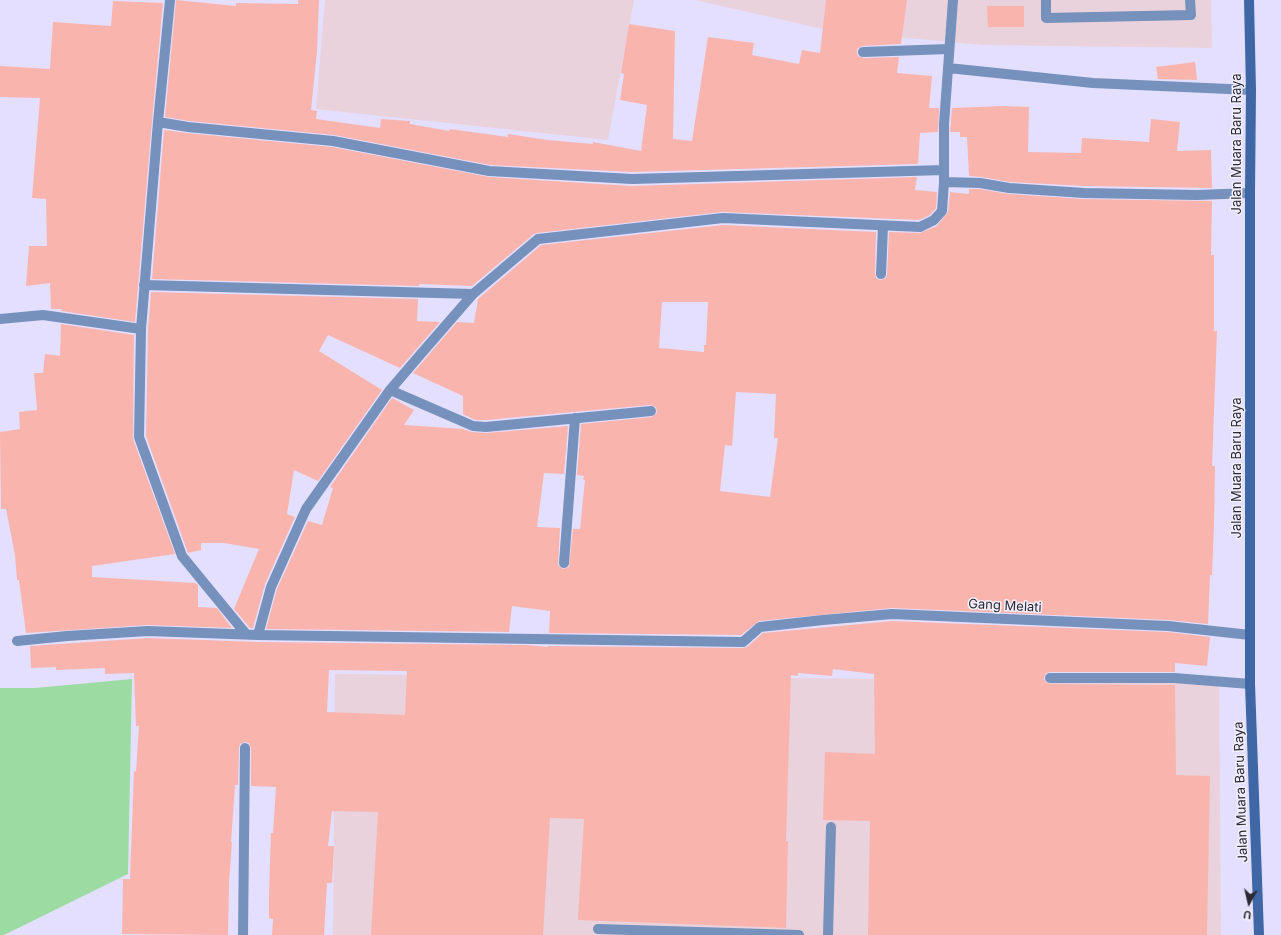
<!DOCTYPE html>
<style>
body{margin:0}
#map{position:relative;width:1281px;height:935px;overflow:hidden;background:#e4dffe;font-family:Inter,sans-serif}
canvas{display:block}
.north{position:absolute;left:1229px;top:883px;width:40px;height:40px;-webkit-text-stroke:3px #f1effc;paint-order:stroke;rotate:188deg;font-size:11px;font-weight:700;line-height:16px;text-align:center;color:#2b2934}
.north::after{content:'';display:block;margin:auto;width:14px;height:18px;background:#2b2934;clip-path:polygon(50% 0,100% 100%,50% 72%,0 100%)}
</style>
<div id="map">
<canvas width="1281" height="935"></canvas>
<div class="north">U</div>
</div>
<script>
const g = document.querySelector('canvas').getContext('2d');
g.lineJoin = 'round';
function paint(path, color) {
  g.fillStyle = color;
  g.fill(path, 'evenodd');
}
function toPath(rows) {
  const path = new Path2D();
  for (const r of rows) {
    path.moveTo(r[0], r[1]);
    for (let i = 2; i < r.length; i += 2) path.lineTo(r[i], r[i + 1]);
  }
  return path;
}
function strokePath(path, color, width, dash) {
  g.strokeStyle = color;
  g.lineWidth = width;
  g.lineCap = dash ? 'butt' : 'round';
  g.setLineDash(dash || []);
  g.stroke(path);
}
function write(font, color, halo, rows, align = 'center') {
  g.font = font + ' Inter,sans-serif';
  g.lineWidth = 3;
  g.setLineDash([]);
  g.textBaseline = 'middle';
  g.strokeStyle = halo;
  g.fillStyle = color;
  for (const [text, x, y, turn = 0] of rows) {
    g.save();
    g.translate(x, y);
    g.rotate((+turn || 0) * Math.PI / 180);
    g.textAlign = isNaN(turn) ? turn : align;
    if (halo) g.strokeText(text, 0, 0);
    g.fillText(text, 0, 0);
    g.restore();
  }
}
paint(toPath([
 [325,0,634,0,608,140,316,109],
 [695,0,1211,0,1212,48,983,45,832,31],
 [335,674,1219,682,1221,935,333,935]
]), '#ead2dc');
paint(toPath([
 [132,679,128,874,4,935,0,935,0,688,35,688]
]), '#9cdba2');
paint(toPath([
 [176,0,236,6,236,3,298,4,298,0,319,0,317,51,311,110,317,111,316,119,380,128,381,119,410,121,410,124,449,131,450,129,508,137,508,134,547,140,593,144,593,142,641,151,647,105,620,100,624,74,621,73,629,24,675,31,673,139,692,141,708,37,754,43,752,55,799,64,802,50,820,53,826,0,907,0,901,44,862,46,857,49,857,53,858,56,863,58,899,57,897,73,932,76,929,108,939,108,938,132,920,133,918,164,632,172,490,165,334,135,189,121,165,117],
 [113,1,163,3,152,121,135,322,61,311,62,309,51,309,50,283,26,286,29,246,47,246,46,199,32,198,40,98,0,97,0,66,50,69,53,22,111,26],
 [987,6,1024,6,1024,27,988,27],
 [1195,62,1197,80,1158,79,1156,67],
 [1002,106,1029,107,1028,152,1081,153,1082,138,1149,142,1151,119,1180,122,1177,151,1211,150,1212,188,1084,186,1010,182,981,177,969,176,967,137,960,137,960,132,950,132,952,108],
 [164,130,187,133,332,147,489,177,632,186,917,177,915,190,937,192,936,208,930,215,919,220,722,212,537,233,534,234,472,286,419,284,419,286,152,279],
 [969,189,979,189,1009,194,1084,199,1212,201,1211,255,1214,255,1214,331,1217,331,1212,466,1215,466,1214,525,1212,575,1210,575,1208,624,1168,620,892,608,759,621,741,635,549,633,550,611,512,606,509,632,266,629,277,589,308,521,322,525,333,488,330,487,392,398,414,410,404,425,463,429,472,432,486,433,568,426,564,474,544,473,537,527,560,528,558,565,563,569,569,567,573,529,580,529,585,480,583,480,584,476,577,475,581,424,652,417,657,413,656,407,650,405,486,420,475,420,463,414,463,396,413,373,457,322,474,323,478,299,541,245,723,225,876,232,875,274,877,279,881,280,886,278,887,275,889,232,920,233,937,226,948,212,950,192,969,194],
 [662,302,708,302,706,345,704,345,704,352,659,348],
 [736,392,776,394,774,438,778,438,770,497,720,491,725,445,732,446],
 [151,292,418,299,417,321,440,322,400,368,328,335,319,351,382,390,318,481,294,470,287,514,295,517,265,584,253,628,250,628,234,609,259,549,224,543,201,543,201,550,188,553,146,436,148,329],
 [61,324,134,335,133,439,175,554,92,566,92,577,195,583,198,585,198,607,217,608,232,628,148,625,26,633,19,580,17,580,15,555,6,509,1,509,0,432,20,429,19,412,37,410,34,373,43,373,45,354,60,356],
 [892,621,1168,632,1210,637,1207,666,1175,663,1175,672,1050,672,1046,673,1044,678,1045,682,1050,684,1175,685,1176,775,1210,776,1207,935,868,935,870,821,823,820,825,752,875,754,874,674,833,669,832,676,798,673,798,676,791,675,786,841,788,841,786,928,578,920,584,819,550,818,543,935,371,935,378,812,332,811,328,846,334,846,332,883,327,883,324,935,272,935,273,919,269,918,269,894,271,833,273,833,276,787,251,786,251,748,249,743,245,742,240,744,239,748,238,785,235,785,231,842,232,842,229,883,228,935,122,934,123,879,130,879,134,771,136,772,139,726,136,726,134,673,105,674,105,668,56,670,56,667,31,668,30,646,148,638,258,642,527,645,548,647,548,646,743,648,747,647,763,633],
 [329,670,407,671,405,715,327,712]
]), '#f9b4ae');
strokePath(toPath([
 [1046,0,1046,18,1191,15,1190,0],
 [881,274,883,226],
 [598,929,799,935],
 [828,935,831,827]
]), '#7591bc', 10);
strokePath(toPath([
 [170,0,158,122,141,329,139,437,182,556,246,634],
 [863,52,949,49],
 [948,68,1093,83,1251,90],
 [158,122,188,127,333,141,489,171,632,179,944,170],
 [944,182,980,183,1009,188,1084,193,1197,195,1250,193],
 [144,285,473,294],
 [0,319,43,315,141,329],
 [390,390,473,426,486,427,651,411],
 [564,563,575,418],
 [258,635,271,587,306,509,390,390,420,355,473,294,538,239,723,218,920,227,934,220,942,211,944,182,944,124,953,0],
 [17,641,67,636,148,631,258,635,743,642,760,627,823,620,892,614,1168,626,1250,635],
 [1050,678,1174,678,1250,684],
 [243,935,245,748]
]), '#7591bc', 10);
strokePath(toPath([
 [1249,0,1251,90,1250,193,1250,684,1259,935]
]), '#3f67a6', 10);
write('13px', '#2b2934', '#f1effc', [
 ["Jalan Muara Baru Raya",1237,144,-90],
 ["Jalan Muara Baru Raya",1237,468,-90],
 ["Gang Melati",1005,606,3],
 ["Jalan Muara Baru Raya",1241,792,-92]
]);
</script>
